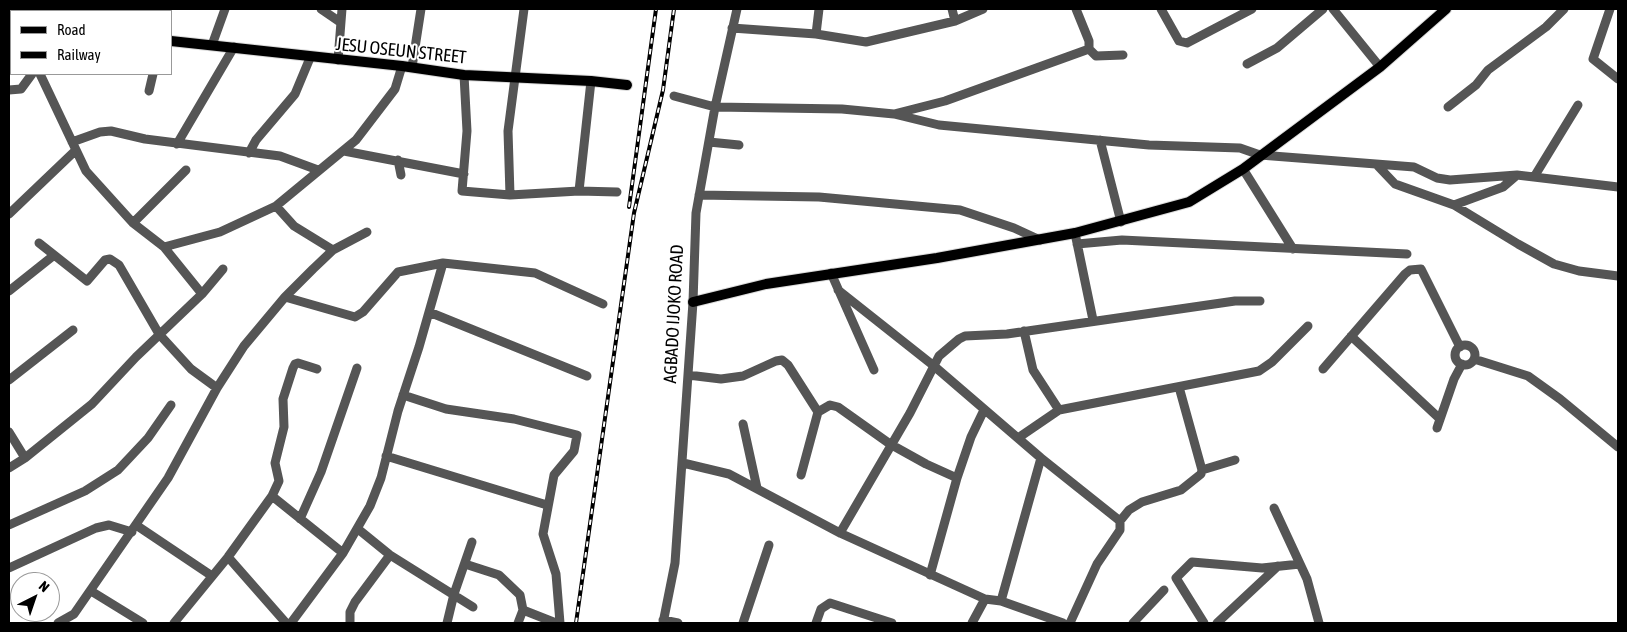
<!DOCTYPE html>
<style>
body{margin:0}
#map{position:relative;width:1627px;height:632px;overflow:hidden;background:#fff;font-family:"Asap Condensed",sans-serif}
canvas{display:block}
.frame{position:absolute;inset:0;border:10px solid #000;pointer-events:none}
.legend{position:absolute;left:10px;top:10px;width:162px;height:65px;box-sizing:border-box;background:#fff;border:1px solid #999;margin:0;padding:6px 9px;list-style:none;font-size:15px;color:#000}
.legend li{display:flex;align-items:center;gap:10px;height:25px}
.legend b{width:25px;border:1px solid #999}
.north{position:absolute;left:10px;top:572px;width:50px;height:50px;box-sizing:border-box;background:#fff;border:1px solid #999;border-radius:50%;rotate:41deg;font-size:14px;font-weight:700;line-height:20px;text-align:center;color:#000}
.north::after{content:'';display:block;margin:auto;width:18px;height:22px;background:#000;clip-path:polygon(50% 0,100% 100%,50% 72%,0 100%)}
</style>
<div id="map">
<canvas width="1627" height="632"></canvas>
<div class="frame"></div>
<ul class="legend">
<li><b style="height:6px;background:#000"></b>Road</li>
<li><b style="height:6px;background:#000"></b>Railway</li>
</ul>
<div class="north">N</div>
</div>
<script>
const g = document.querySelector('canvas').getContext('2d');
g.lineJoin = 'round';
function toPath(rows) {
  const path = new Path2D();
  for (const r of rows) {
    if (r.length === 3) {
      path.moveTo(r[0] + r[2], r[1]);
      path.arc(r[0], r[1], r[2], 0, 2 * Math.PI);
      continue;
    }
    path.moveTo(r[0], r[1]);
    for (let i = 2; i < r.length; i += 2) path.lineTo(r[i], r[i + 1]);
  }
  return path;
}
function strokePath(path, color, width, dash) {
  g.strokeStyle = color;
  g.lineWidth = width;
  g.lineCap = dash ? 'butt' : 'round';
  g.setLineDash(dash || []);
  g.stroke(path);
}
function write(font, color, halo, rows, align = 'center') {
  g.font = font + ' "Asap Condensed",sans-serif';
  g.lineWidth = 4;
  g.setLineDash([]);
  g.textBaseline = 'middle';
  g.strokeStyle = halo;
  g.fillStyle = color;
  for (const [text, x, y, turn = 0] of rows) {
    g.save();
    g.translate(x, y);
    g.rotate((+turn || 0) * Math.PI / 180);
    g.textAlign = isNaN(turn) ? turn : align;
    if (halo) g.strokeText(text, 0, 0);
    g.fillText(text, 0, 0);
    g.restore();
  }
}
const major = toPath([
 [9,28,11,28],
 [171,41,402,66,464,75,591,81,627,85],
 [693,302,766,284,937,258,1075,233,1189,202,1243,169,1380,67,1446,9]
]);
strokePath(major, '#dbdbdb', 12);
strokePath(toPath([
 [321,9,340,22],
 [952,9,955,21],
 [1076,9,1089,41,1089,49],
 [1161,9,1179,41,1187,43,1252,9],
 [1333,9,1380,67],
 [1610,9,1593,59,1618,79],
 [17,11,19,9],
 [101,11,103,9],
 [732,28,816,34,866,42,955,21,983,9],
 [816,34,819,9],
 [212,45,225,9],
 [338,60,342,9],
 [1247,64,1277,48,1323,9],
 [412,67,421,9],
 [40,74,86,171,133,223,164,247,202,294],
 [464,75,467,131,462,191,510,195,579,191,617,192],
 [9,90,21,89,32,74],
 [149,91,153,74],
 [674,96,715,107,842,109,894,114,939,125,1149,145,1240,148,1260,155,1376,164,1395,184,1454,205,1503,187,1517,175],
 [1448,107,1476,85,1488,70,1546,27,1564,9],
 [894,114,945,101,1089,49,1096,56,1123,55],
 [1100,140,1121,222],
 [72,142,100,132,111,131,145,139,280,156,318,170],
 [709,142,739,145],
 [177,144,234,47],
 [344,151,464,174],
 [249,153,256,140,295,94,310,58],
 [398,160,401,175],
 [1376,164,1414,167,1437,178,1450,180,1517,175,1618,187],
 [1243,169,1293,249],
 [1534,177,1578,105],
 [579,191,591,81],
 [510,195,508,131,524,9],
 [699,195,819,197,960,210,1014,228,1040,240],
 [1454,205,1518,244,1554,264,1579,271,1618,276],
 [276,206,294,226,333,250],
 [9,214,76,150],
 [133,223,186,170],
 [1076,238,1093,320],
 [39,243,87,281,105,260,110,259,119,265,159,334,191,369,217,388],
 [1077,244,1122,240,1407,254],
 [164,247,220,232,276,206,356,140,395,89,402,66],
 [831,273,874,370],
 [838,290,934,366,1041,458,1120,521],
 [9,291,53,256],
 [285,297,355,317,363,312,398,272,443,263,535,273,603,304],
 [429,312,587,376],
 [1024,331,1033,370,1059,410],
 [1351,336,1440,419],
 [1465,355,10],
 [1474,359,1528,376,1560,399,1618,447],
 [1323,369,1405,274,1410,270,1421,269,1460,347],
 [688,375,721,379,743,376,776,361,782,360,788,365,818,412,801,475],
 [9,380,73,330],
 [1179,387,1202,470],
 [403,395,446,409,514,419,577,435,574,451,554,475,543,534,556,574,560,623],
 [818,412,830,405,838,407,890,444,926,464,957,478],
 [743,424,757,488],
 [1437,428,1454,379,1462,364],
 [9,432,25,458],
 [1018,438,1059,410,1259,371,1272,362,1308,326],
 [386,456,547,505],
 [683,463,729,474,840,533,985,599,1001,601,1063,623],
 [9,468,25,458,92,404,136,357,202,294,223,269],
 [272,496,343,553],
 [1274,508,1307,579,1319,623],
 [300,519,321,472,357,368],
 [9,525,85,491,118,470,148,438,171,405],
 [136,525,212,576],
 [358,529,390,555,473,607],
 [840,533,910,413,939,356,959,339,965,336,1007,334,1235,301,1260,301],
 [228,557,286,623],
 [465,564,499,575,520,595,523,610,518,623],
 [9,568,96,528,109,525,132,532],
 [930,575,957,478,971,437,984,410],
 [91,591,143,623],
 [1001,601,1041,458],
 [523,610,556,623],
 [663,620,678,623],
 [58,623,74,614,168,478,217,388,244,346,285,297,313,269,333,250,367,232],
 [174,623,228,557,272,496,279,481,275,463,284,427,283,399,293,368,295,364,298,363,317,369],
 [291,623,343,553,370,506,381,478,398,411,419,347,443,263],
 [350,623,350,612,355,602,390,555],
 [447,623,454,594,472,542],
 [663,623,675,563,693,302,696,213,715,107,737,9],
 [743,623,769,545],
 [816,623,821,609,830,603,892,623],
 [972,623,985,599],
 [1070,623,1097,564,1120,530,1120,521,1129,510,1142,502,1181,490,1201,474,1202,470,1235,460],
 [1133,623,1164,590],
 [1204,623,1176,578,1192,562,1262,568,1300,564],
 [1217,623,1278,566]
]), '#555', 9);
strokePath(major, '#000', 10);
const rail = toPath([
 [629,207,656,9],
 [576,623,634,213,663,90,674,9]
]);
strokePath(rail, '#000', 4);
strokePath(rail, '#fff', 2, [5.5]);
write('18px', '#000', '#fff', [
 ["JESU OSEUN STREET",401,51,6],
 ["AGBADO IJOKO ROAD",674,314,-87]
]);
</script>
